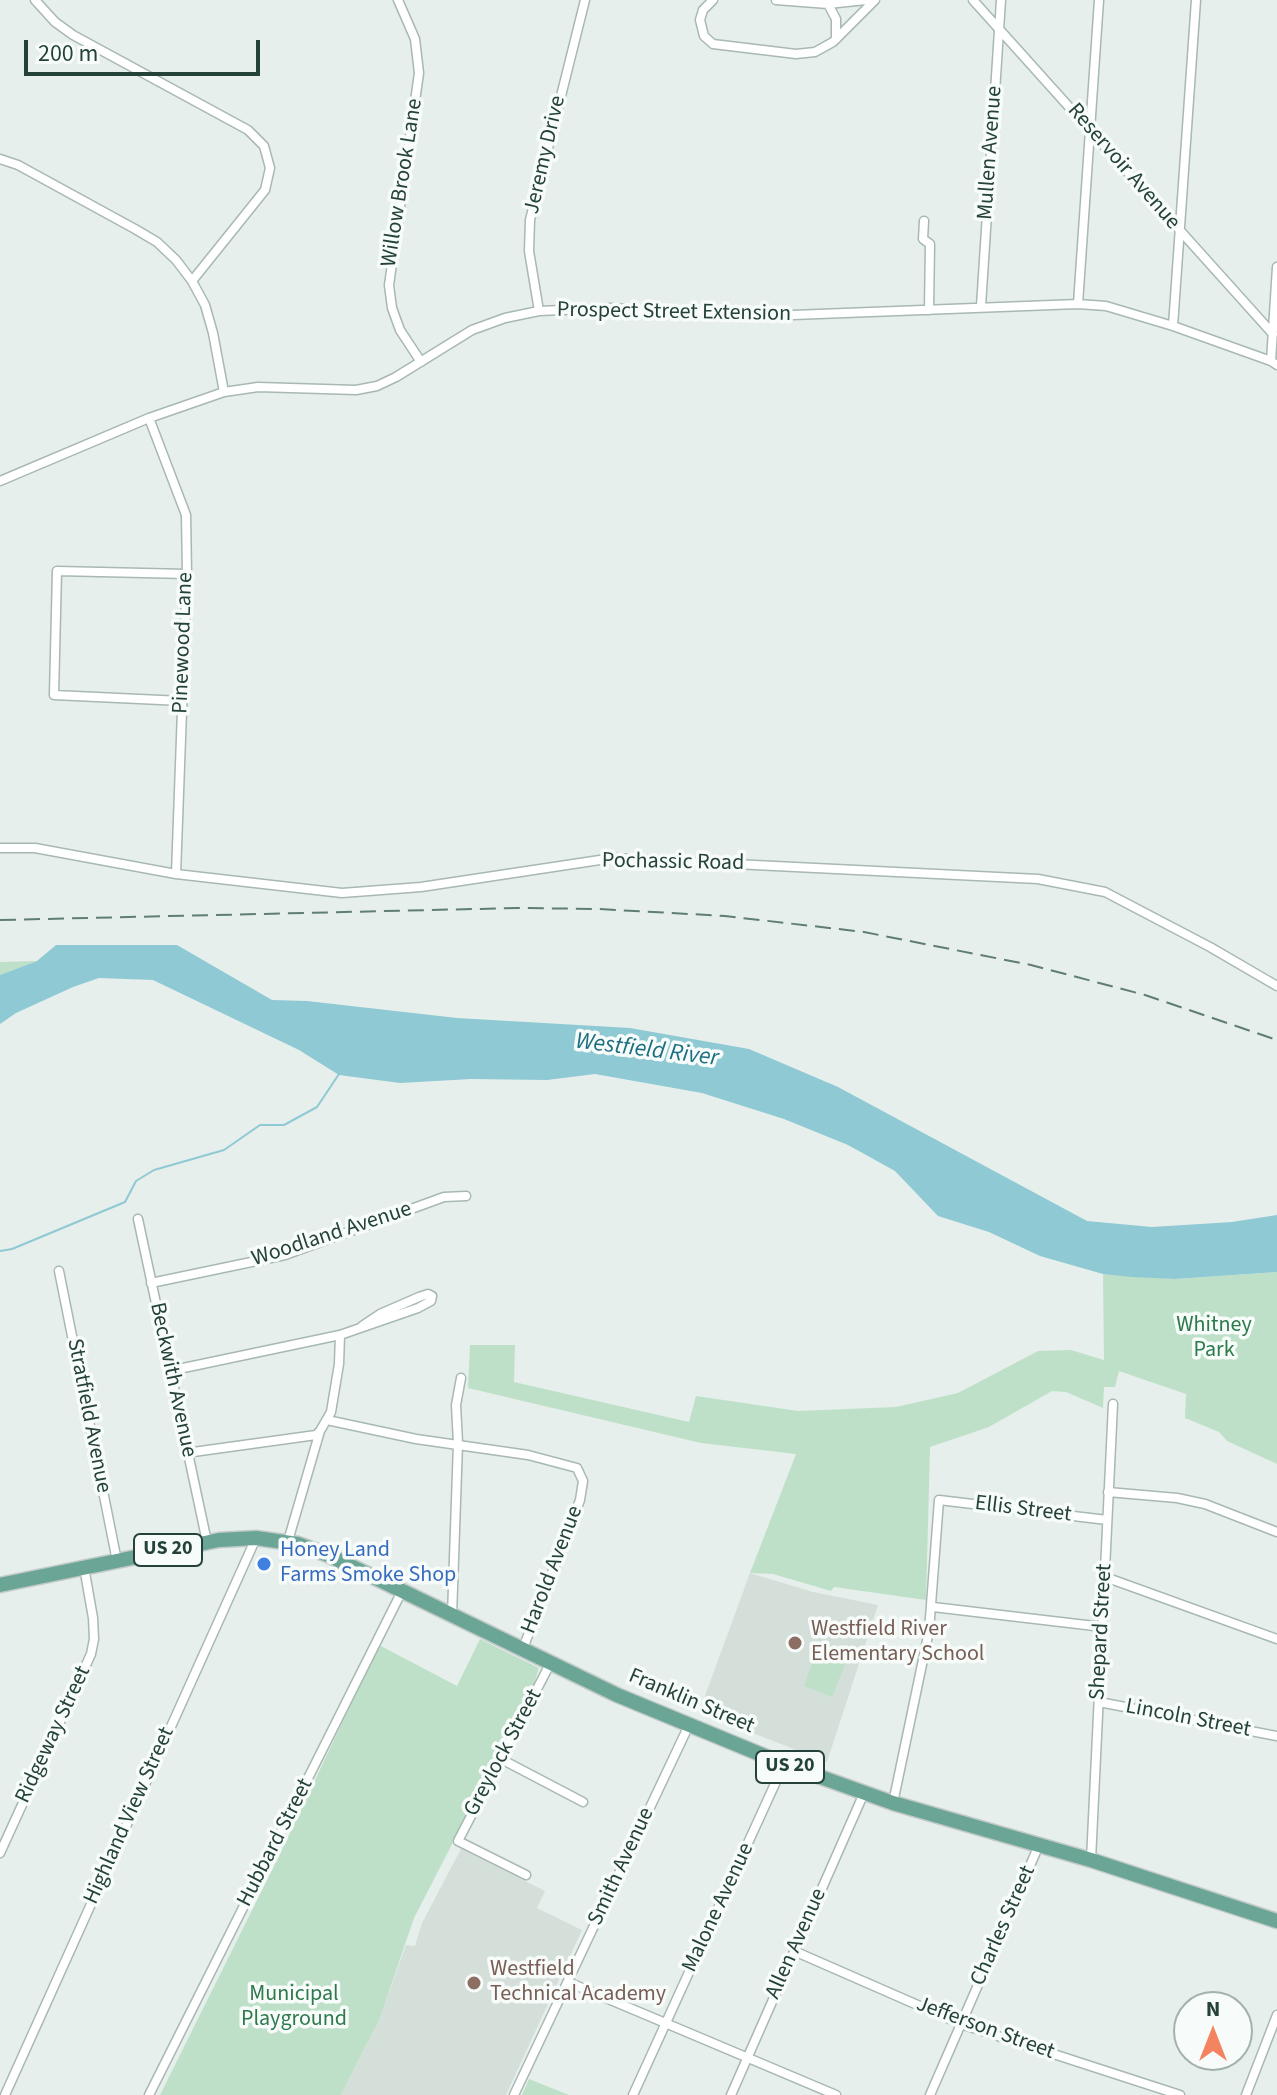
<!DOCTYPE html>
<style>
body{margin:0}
#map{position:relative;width:1277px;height:2095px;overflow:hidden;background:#e6efeb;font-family:"Source Sans 3",sans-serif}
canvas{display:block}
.north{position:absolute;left:1173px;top:1991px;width:80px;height:80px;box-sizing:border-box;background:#f7fbf9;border:2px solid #a3b1ad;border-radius:50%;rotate:0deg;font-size:22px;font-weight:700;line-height:32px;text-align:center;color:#24423a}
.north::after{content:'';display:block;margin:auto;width:28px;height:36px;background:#f4845f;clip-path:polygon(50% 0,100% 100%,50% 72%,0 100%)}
.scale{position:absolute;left:24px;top:40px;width:236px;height:36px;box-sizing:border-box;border:4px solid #24423a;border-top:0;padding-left:10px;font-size:24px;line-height:28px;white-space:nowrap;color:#24423a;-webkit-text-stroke:6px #f7fbf9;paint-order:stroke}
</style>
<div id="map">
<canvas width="1277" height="2095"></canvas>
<div class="north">N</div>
<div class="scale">200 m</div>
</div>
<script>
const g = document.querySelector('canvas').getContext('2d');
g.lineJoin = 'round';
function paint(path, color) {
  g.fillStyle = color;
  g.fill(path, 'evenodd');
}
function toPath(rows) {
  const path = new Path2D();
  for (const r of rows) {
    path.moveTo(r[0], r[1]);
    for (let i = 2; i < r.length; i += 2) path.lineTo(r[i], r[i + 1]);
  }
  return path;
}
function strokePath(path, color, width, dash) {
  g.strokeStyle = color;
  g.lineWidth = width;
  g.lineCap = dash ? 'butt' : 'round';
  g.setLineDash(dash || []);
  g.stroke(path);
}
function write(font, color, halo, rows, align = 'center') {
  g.font = font + ' "Source Sans 3",sans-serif';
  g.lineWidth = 7;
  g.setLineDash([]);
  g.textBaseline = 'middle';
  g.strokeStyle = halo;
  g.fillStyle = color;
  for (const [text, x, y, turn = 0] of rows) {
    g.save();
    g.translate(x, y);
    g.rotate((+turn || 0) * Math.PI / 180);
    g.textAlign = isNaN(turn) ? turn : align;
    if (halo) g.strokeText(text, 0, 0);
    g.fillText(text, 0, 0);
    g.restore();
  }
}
paint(toPath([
 [750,1573,813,1592,878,1605,827,1762,699,1712],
 [461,1849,545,1891,537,1908,582,1930,506,2095,341,2095,380,2018,406,1945,415,1946,422,1923]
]), '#d4dfda');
paint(toPath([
 [37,961,0,975,0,962],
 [1277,1272,1277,1464,1227,1441,1219,1432,1185,1418,1186,1394,1119,1371,1115,1387,1104,1387,1103,1408,1066,1392,1052,1391,989,1427,930,1447,926,1600,834,1587,831,1591,773,1574,750,1573,796,1454,701,1443,468,1388,470,1345,515,1345,514,1382,689,1422,696,1396,798,1411,896,1407,958,1393,1038,1351,1071,1350,1104,1360,1103,1274,1175,1279],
 [480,1639,539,1668,533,1687,414,1918,380,2018,341,2095,160,2095,281,1852,379,1645,457,1686],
 [820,1641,850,1652,832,1697,804,1686],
 [529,2079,569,2095,522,2095]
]), '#bfe0c8');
paint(toPath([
 [56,945,177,945,272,1000,307,1001,457,1018,630,1028,749,1049,838,1087,1087,1221,1152,1227,1232,1222,1277,1215,1277,1272,1175,1279,1131,1277,1103,1274,1040,1256,989,1232,938,1216,895,1171,848,1145,784,1119,702,1093,595,1074,547,1080,471,1079,400,1083,339,1075,299,1050,153,980,99,978,73,987,16,1013,0,1024,0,975,37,961]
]), '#8ec9d4');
strokePath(toPath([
 [0,1251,12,1249,125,1202,136,1181,154,1170,224,1150,260,1125,284,1125,317,1107,339,1074]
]), '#8ec9d4', 2);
const street = toPath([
 [35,0,55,22,73,35,248,130,264,146,270,168,265,190,192,281],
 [398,0,415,39,419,73,389,285,392,308,400,330,421,362],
 [713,0,703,10,700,20,704,36,713,44,796,54,815,52,833,42,875,0],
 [776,0,828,4,866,0],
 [973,0,1273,334],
 [828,4,836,19,836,39],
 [0,159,18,165,135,229,157,242,176,260,192,281,205,305,213,333,224,392],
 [924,221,923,239,930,244,929,310],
 [1078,304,1099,0],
 [981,306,1001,0],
 [539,311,529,251,530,220,585,0],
 [1173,326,1196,0],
 [1271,361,1277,267],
 [149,418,186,515,187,574,176,874],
 [0,481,149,418,224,392,258,387,356,390,377,386,396,377,472,330,505,318,539,311,608,308,767,316,1078,304,1106,306,1173,326,1271,361,1277,365],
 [182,701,54,695,57,571,187,574],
 [0,848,35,848,176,874,342,893,421,887,613,858,1038,879,1105,892,1210,947,1277,986],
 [138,1219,207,1542],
 [59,1271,117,1561],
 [151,1283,285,1255,444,1197,466,1196],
 [169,1371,340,1335,418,1308,431,1301,432,1296,428,1294,419,1297,380,1314,362,1326],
 [327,1420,416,1439,528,1455,577,1468,583,1481,580,1500,522,1651],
 [186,1453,316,1435,320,1431],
 [1108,1492,1177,1498,1205,1504,1277,1532],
 [288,1541,320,1431,331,1412,339,1364,340,1335],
 [1105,1577,1277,1639],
 [933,1607,1103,1627],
 [452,1616,458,1443,456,1405,461,1378],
 [1099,1702,1277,1736],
 [501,1759,583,1802],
 [893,1803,929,1631,939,1500,1107,1520],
 [0,1853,91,1654,94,1639,93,1618,84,1567],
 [1091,1860,1113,1404],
 [526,1875,458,1841,550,1664],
 [794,1951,961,2024,1180,2095],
 [568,1982,836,2095],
 [5,2095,256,1538],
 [149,2095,402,1591],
 [514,2095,689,1725],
 [633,2095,784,1764],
 [731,2095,864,1793],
 [930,2095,1039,1845],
 [1246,2095,1277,2015]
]);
const primary = toPath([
 [0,1585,219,1540,256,1538,298,1544,328,1555,617,1695,784,1764,893,1803,1091,1860,1277,1921]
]);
strokePath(street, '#a8b8b2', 11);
strokePath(primary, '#c2cac8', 17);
strokePath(street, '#fff', 8);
strokePath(primary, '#6aa596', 14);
strokePath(toPath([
 [0,920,518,908,599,909,725,916,864,932,1031,965,1145,995,1277,1040]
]), '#5f7d75', 2, [16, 8]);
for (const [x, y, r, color] of [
 [264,1564,8,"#3f7fe0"],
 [795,1643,8,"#8d6e63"],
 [474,1983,8,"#8d6e63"]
]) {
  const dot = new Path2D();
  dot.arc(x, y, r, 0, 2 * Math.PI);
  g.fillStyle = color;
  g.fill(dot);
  strokePath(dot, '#f7fbf9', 3);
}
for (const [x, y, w] of [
 [168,1550,68],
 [790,1767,68]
]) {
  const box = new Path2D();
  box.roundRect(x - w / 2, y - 16, w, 32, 6);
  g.fillStyle = '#f7fbf9';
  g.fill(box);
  strokePath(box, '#24423a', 2);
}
write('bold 20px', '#24423a', null, [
 ["US 20",168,1550],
 ["US 20",790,1767]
]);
write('22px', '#24423a', '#f7fbf9', [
 ["Mullen Avenue",991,153,-86],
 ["Jeremy Drive",546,155,-77],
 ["Reservoir Avenue",1123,167,49],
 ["Willow Brook Lane",403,183,-81],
 ["Prospect Street Extension",674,313,1],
 ["Pinewood Lane",184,643,-88],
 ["Pochassic Road",673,863,1],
 ["Woodland Avenue",332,1235,-18],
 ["Beckwith Avenue",172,1380,78],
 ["Stratfield Avenue",88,1416,79],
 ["Ellis Street",1023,1510,7],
 ["Harold Avenue",553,1570,-69],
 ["Shepard Street",1102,1632,-87],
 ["Franklin Street",691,1702,23],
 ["Lincoln Street",1188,1719,11],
 ["Ridgeway Street",54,1735,-65],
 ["Greylock Street",504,1753,-62],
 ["Highland View Street",130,1816,-66],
 ["Hubbard Street",276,1843,-63],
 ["Smith Avenue",622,1867,-65],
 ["Malone Avenue",719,1908,-65],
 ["Charles Street",1004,1926,-66],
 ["Allen Avenue",797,1944,-66],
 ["Jefferson Street",985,2029,20]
]);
write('22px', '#2d7a4b', '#f7fbf9', [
 ["Whitney",1214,1326],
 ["Park",1214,1351],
 ["Municipal",294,1995],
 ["Playground",294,2020]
]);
write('22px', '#366cbe', '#f7fbf9', [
 ["Honey Land",280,1551],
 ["Farms Smoke Shop",280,1576]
], 'left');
write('22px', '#785e54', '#f7fbf9', [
 ["Westfield River",811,1630],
 ["Elementary School",811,1655],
 ["Westfield",490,1970],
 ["Technical Academy",490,1995]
], 'left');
write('italic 24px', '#1c6f80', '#f7fbf9', [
 ["Westfield River",647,1051,7]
]);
</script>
